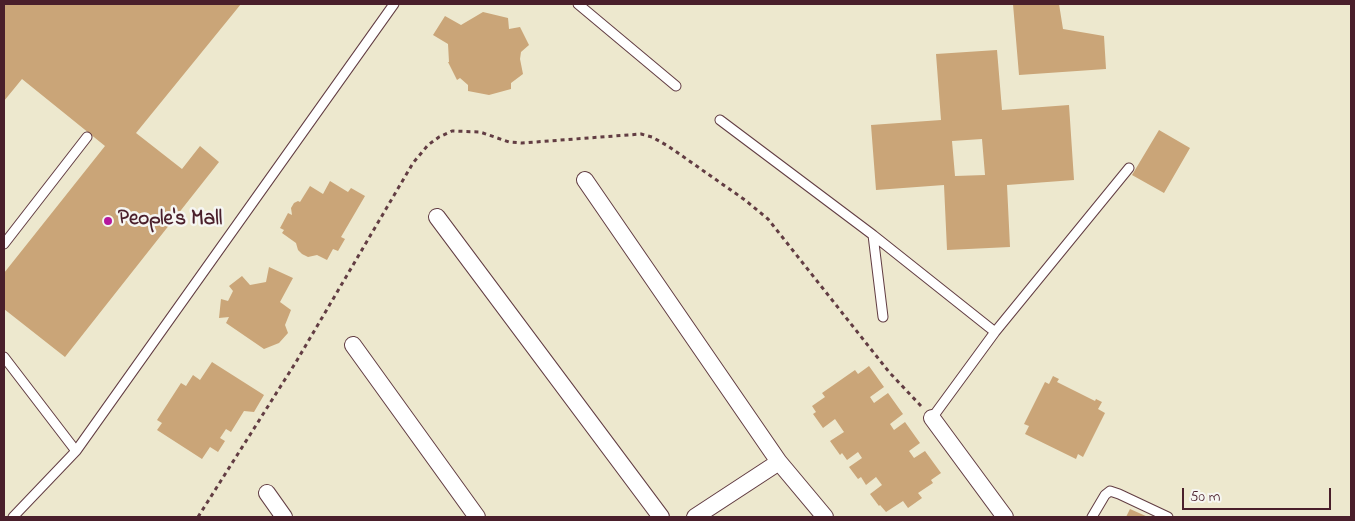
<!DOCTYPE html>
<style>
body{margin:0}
#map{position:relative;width:1355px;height:521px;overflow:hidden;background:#ede8ce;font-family:"Indie Flower",sans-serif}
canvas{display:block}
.frame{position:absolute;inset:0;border:5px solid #4a1f2b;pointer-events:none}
.scale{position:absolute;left:1182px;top:488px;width:149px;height:22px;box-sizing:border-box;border:2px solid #4a1f2b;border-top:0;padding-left:6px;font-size:15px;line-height:18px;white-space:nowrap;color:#4a1f2b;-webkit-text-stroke:4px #f6f6f2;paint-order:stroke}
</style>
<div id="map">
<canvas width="1355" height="521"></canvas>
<div class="frame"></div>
<div class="scale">50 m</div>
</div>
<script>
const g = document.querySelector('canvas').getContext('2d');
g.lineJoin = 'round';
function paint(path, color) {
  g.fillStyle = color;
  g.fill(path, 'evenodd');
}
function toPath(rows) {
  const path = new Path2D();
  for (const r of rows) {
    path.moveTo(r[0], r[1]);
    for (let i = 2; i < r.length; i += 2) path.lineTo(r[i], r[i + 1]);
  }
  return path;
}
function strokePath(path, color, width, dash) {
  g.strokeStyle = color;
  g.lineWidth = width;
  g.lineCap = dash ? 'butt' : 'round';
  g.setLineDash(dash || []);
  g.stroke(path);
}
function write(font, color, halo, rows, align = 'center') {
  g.font = font + ' "Indie Flower",sans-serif';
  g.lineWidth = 5;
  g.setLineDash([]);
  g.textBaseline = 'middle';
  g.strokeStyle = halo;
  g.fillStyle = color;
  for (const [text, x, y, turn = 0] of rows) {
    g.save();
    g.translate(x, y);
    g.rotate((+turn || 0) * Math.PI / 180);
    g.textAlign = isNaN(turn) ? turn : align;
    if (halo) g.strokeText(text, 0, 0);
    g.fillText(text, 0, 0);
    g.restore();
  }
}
paint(toPath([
 [4,4,241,4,136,133,182,169,200,146,219,162,65,357,4,309,4,273,105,146,22,79,4,101],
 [1013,4,1059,4,1063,29,1104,36,1106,69,1019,75],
 [483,12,508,18,509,29,520,27,529,45,521,52,520,59,523,74,511,83,511,89,489,95,468,91,468,85,460,78,457,80,448,62,449,62,448,44,433,35,445,16,461,25],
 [997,50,1002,110,1069,105,1074,180,1007,185,1010,247,947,250,944,185,876,190,871,125,941,120,936,54],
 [982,139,985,175,955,176,952,141],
 [1159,130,1190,148,1164,193,1132,175],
 [330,181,348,192,351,188,365,196,341,237,345,239,338,251,333,249,327,260,317,255,308,257,302,254,298,250,296,243,282,233,284,230,280,228,288,213,292,215,291,208,294,203,298,201,300,202,310,186,323,194],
 [269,267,293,278,280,302,291,310,285,325,288,333,279,343,264,349,226,323,229,317,219,318,221,299,228,301,233,291,229,286,242,276,250,285,266,282],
 [212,362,264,395,254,412,244,411,231,432,226,429,220,438,225,441,218,452,210,447,202,459,157,430,162,423,157,420,181,383,186,386,193,375,200,380],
 [869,366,884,387,870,397,874,403,888,393,903,414,890,424,894,430,905,422,920,443,909,451,914,458,925,451,941,473,931,480,933,483,918,493,922,498,908,508,903,501,886,512,880,505,879,506,870,494,882,485,876,477,866,485,861,477,858,479,849,467,862,458,858,452,847,460,842,453,840,455,830,441,844,432,835,419,823,428,813,414,816,412,812,406,825,397,822,393,855,370,858,374],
 [1053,376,1059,379,1057,382,1095,401,1096,399,1102,402,1098,409,1105,413,1083,457,1078,454,1076,459,1025,434,1029,426,1024,424,1045,382,1049,384],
 [1130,509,1148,517,1126,517]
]), '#caa578');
const lane = toPath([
 [578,4,676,86],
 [720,120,873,235,995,332],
 [873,235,883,317],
 [4,244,87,137],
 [4,357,76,451],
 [932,418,995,332,1129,168],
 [13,517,76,451,394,4],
 [1092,517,1105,495,1110,491,1119,494,1168,517]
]);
const street = toPath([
 [585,180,779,462,825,517],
 [437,217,661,517],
 [353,345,477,517],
 [932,418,1005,517],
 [267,493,284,517],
 [695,517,779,462]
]);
strokePath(lane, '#623d43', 11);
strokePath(street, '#623d43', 18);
strokePath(toPath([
 [198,517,296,362,413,163,428,145,439,137,452,131,480,132,509,142,522,143,641,134,652,137,668,146,745,200,768,219,889,372,921,406]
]), '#623d43', 3, [4, 4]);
strokePath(lane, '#fff', 9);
strokePath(street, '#fff', 16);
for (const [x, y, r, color] of [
 [108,221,5,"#b5179e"]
]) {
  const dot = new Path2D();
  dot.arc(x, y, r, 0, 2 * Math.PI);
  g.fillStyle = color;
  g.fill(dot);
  strokePath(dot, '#f6f6f2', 2);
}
write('bold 21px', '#4a1f2b', '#f6f6f2', [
 ["People's Mall",118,221]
], 'left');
</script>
